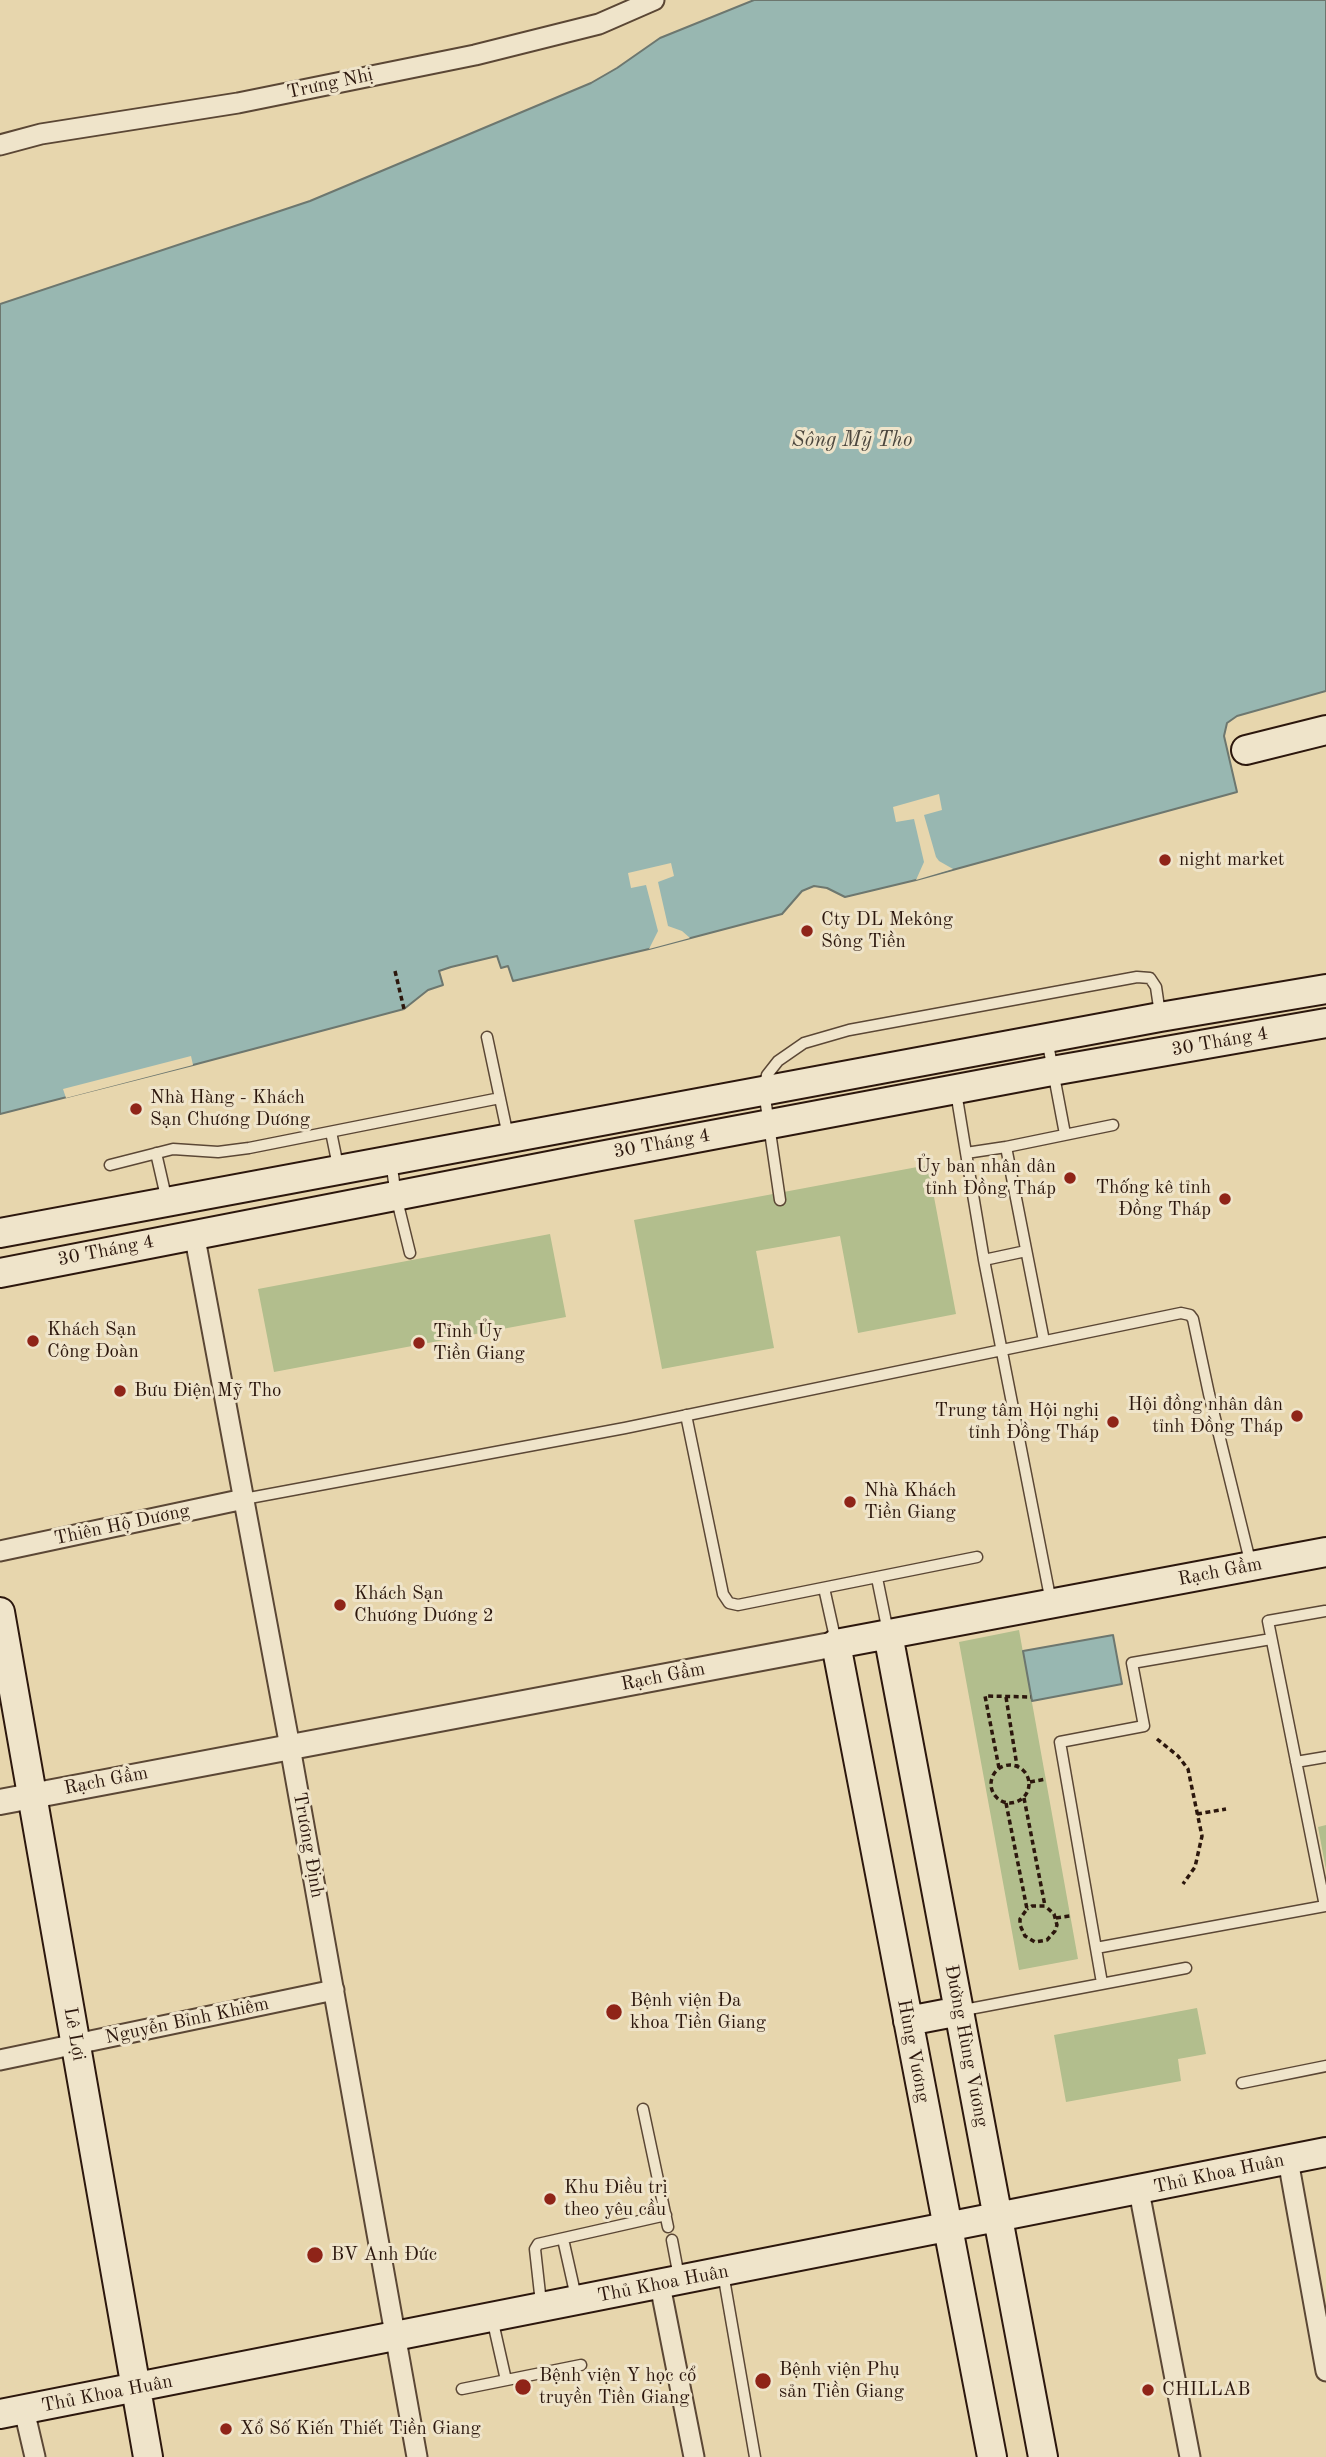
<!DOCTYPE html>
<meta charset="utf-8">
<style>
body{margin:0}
canvas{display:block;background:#e7d6ad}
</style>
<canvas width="1326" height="2457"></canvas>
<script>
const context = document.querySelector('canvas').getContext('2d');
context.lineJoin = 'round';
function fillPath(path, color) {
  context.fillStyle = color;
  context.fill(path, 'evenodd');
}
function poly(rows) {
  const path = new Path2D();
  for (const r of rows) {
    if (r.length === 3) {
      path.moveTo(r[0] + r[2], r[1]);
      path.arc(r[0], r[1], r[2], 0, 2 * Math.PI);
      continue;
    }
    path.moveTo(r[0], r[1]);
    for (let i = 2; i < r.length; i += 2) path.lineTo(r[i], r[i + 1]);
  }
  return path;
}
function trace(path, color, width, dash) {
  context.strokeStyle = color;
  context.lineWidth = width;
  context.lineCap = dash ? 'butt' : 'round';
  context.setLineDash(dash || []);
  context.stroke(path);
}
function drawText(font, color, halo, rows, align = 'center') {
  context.font = font + ' "Old Standard TT",serif';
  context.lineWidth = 6;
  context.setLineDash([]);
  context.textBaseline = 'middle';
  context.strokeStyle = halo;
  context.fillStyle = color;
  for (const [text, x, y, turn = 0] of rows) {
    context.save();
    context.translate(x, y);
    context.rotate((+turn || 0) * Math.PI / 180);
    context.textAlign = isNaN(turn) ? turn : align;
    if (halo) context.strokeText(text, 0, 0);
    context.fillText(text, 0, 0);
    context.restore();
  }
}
const green = poly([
 [928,1165,956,1314,858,1333,840,1236,756,1251,774,1348,662,1369,634,1220],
 [550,1234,566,1317,274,1372,258,1289],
 [1019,1630,1078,1959,1019,1970,959,1642],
 [1326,1825,1326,1870,1318,1827],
 [1197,2008,1206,2054,1178,2059,1181,2081,1066,2102,1054,2035]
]);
const water = poly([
 [754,0,1326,0,1326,691,1237,716,1227,723,1224,736,1237,792,916,880,845,897,827,888,814,886,802,891,782,914,649,949,513,981,508,966,501,968,497,956,451,967,439,971,443,985,428,990,404,1009,193,1065,0,1114,0,304,310,201,591,83,617,68,660,38,754,0],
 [1113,1635,1122,1684,1032,1701,1023,1651,1113,1635]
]);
const pier = poly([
 [939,794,942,810,924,815,936,857,939,861,953,869,916,880,924,862,914,819,896,822,893,807],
 [671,863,674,876,658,882,668,926,682,931,690,938,649,949,658,931,646,885,631,888,628,873],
 [191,1056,193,1065,66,1098,63,1089]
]);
const path = poly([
 [395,971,404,1009],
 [1006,1697,1017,1766],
 [1157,1739,1178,1756,1188,1769,1202,1836,1195,1867,1183,1884],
 [1010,1784,19],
 [999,1768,985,1696,1031,1697],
 [1030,1782,1046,1779],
 [1024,1798,1045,1906,1032,1906,1027,1909],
 [1006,1803,1027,1909,1020,1919,1020,1925,1025,1936,1035,1942,1047,1940,1055,1931,1057,1925,1054,1914,1045,1906],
 [1197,1814,1226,1809],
 [1056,1918,1070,1916]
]);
const service = poly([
 [487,1037,508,1136],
 [1047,1039,1065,1134],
 [956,1092,966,1153],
 [331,1132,338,1166],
 [1006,1147,966,1153,984,1260,1051,1602],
 [156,1153,167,1201],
 [391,1161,396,1196,410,1253],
 [110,1165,173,1149,218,1152,249,1148,500,1098],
 [780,1200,764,1091,767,1075,778,1061,804,1043,849,1030,1137,977,1150,978,1156,987,1160,1014],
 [984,1260,1026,1251],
 [1044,1341,1006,1147,1113,1125],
 [686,1415,723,1594,729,1603,738,1605,977,1557],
 [244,1499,625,1428,1181,1313,1190,1315,1193,1319,1209,1394,1251,1565],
 [877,1578,888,1632],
 [824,1588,836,1642],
 [1296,1762,1326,1757],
 [1096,1948,1325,1906,1268,1621,1325,1611],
 [1102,1983,1060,1742,1144,1726,1132,1663,1271,1639],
 [964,2010,1186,1968],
 [1242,2083,1326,2066],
 [643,2109,668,2227],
 [563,2239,576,2297],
 [672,2240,679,2277],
 [723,2273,755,2457],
 [541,2303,535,2249,538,2244,666,2215],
 [492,2318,506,2380],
 [462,2389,581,2365]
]);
const minor = poly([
 [0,145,41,134,238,103,475,55,599,24,654,0],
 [194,1233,290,1747,417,2457],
 [0,1551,244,1499],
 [0,2060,334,1990],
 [1288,2160,1326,2371],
 [1139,2191,1190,2457],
 [660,2285,694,2457],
 [24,2410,35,2457]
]);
const tertiary = poly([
 [0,1802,836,1644]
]);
const secondary = poly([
 [1246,750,1326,730],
 [0,1233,1160,1017,1326,989],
 [0,1273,595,1157,1052,1071,1326,1023],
 [0,1612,148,2457],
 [888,1634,1043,2457],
 [908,2021,960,2011],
 [0,2414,1326,2152],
 [992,2457,836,1644,1326,1552]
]);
const markers = [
 [1165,860,7,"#8f2418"],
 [807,931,7,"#8f2418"],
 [136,1109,7,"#8f2418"],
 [1070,1178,7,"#8f2418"],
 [1225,1199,7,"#8f2418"],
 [33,1341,7,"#8f2418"],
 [419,1343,7,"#8f2418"],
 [120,1391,7,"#8f2418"],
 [1297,1416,7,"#8f2418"],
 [1113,1422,7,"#8f2418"],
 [850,1502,7,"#8f2418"],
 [340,1605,7,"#8f2418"],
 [614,2012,9,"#8f2418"],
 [550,2199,7,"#8f2418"],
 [315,2255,9,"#8f2418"],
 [763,2381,9,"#8f2418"],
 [523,2387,9,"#8f2418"],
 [1148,2390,7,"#8f2418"],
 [226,2429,7,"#8f2418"]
];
const streetNames = [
 ["Trưng Nhị",330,84,-12],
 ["30 Tháng 4",1220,1042,-10],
 ["30 Tháng 4",662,1144,-10],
 ["30 Tháng 4",106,1251,-11],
 ["Thiên Hộ Dương",122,1525,-12],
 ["Rạch Gầm",1220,1572,-11],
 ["Rạch Gầm",663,1677,-11],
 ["Rạch Gầm",106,1781,-11],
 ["Trương Định",308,1845,80],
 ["Nguyễn Bỉnh Khiêm",187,2021,-12],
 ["Lê Lợi",74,2034,80],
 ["Đường Hùng Vương",966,2046,79],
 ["Hùng Vương",913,2051,79],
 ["Thủ Khoa Huân",1219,2174,-12],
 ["Thủ Khoa Huân",663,2284,-11],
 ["Thủ Khoa Huân",107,2394,-11]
];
const poiNames = [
 ["night market",1179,860],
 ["Cty DL Mekông",821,920],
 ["Sông Tiền",821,942],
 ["Nhà Hàng - Khách",150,1098],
 ["Sạn Chương Dương",150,1120],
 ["Ủy ban nhân dân",1056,1167,"right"],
 ["tỉnh Đồng Tháp",1056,1189,"right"],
 ["Thống kê tỉnh",1211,1188,"right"],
 ["Đồng Tháp",1211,1210,"right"],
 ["Khách Sạn",47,1330],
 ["Công Đoàn",47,1352],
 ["Tỉnh Ủy",433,1332],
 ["Tiền Giang",433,1354],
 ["Bưu Điện Mỹ Tho",134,1391],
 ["Hội đồng nhân dân",1283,1405,"right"],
 ["tỉnh Đồng Tháp",1283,1427,"right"],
 ["Trung tâm Hội nghị",1099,1411,"right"],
 ["tỉnh Đồng Tháp",1099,1433,"right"],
 ["Nhà Khách",864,1491],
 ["Tiền Giang",864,1513],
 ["Khách Sạn",354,1594],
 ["Chương Dương 2",354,1616],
 ["Bệnh viện Đa",630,2001],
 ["khoa Tiền Giang",630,2023],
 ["Khu Điều trị",564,2188],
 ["theo yêu cầu",564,2210],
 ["BV Anh Đức",331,2255],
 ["Bệnh viện Phụ",779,2370],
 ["sản Tiền Giang",779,2392],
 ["Bệnh viện Y học cổ",539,2376],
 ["truyền Tiền Giang",539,2398],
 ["CHILLAB",1162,2390],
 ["Xổ Số Kiến Thiết Tiền Giang",240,2429]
];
const waterNames = [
 ["Sông Mỹ Tho",852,440]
];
fillPath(green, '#b2be8d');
fillPath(water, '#98b7b1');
trace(water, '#6d776f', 2);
fillPath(pier, '#e7d6ad');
trace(service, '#5b4735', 13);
trace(minor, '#5b4735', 23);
trace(tertiary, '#5b4735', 28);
trace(secondary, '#2c170d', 32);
trace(path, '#2c170d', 3.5, [5, 3.5]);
trace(service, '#efe4ca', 10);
trace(minor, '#efe4ca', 19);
trace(tertiary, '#efe4ca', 24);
trace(secondary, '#efe4ca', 28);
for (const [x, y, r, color] of markers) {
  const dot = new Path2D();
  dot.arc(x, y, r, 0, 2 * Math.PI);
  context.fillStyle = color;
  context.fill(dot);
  trace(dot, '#efe4ca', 2.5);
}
drawText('19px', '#2c170d', '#efe4ca', streetNames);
drawText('19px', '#2c170d', '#efe4ca', poiNames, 'left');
drawText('italic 21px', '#4c473e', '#efe4ca', waterNames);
</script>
